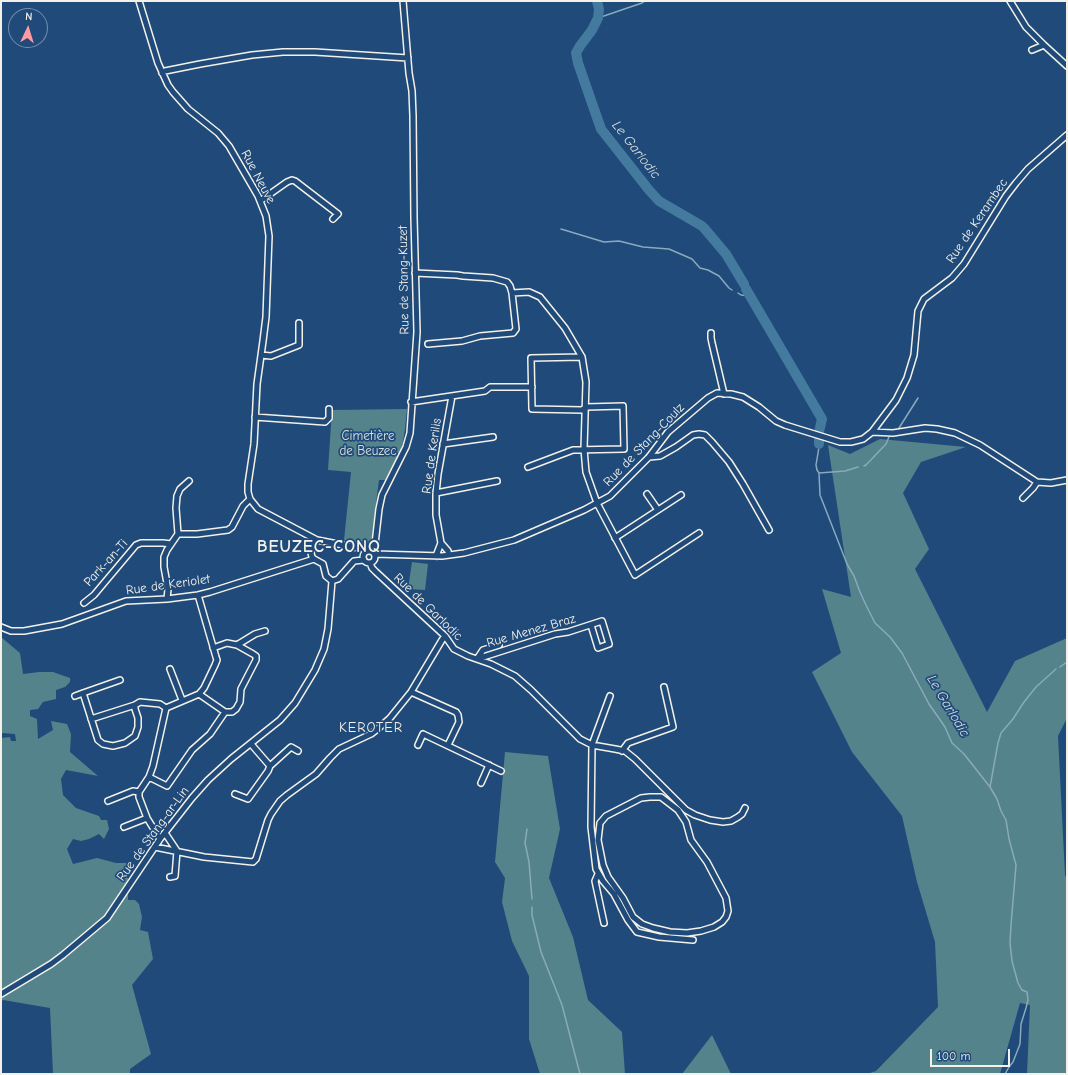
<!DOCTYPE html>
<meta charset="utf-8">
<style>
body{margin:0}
#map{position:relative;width:1068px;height:1075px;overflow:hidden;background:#1f4a7a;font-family:"Comic Neue",sans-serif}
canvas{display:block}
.frame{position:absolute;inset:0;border:2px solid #f4f1e8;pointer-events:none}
.north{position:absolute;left:8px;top:8px;width:40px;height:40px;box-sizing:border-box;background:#1f4a7a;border:1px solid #748da6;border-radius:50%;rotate:4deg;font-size:11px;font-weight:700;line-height:16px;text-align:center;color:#f4f1e8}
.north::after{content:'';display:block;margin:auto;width:14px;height:18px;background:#ff9aa2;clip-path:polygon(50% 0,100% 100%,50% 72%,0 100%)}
.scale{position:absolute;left:930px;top:1049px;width:80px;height:18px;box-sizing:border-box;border:2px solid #f4f1e8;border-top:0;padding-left:5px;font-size:12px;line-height:14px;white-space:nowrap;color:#f4f1e8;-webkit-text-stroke:3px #1f4a7a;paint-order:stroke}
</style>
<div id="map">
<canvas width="1068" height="1075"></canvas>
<div class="frame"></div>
<div class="north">N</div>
<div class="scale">100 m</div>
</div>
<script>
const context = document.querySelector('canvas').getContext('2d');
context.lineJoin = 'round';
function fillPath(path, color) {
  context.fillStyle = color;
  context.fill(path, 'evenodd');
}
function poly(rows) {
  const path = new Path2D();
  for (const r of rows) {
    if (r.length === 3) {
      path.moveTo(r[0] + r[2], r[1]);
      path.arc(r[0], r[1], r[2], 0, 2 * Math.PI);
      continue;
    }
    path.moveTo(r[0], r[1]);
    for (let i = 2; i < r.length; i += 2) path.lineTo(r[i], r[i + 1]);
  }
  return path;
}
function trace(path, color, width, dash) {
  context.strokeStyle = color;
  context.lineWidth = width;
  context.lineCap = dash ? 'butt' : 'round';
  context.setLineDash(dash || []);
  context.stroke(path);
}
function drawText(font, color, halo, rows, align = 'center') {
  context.font = font + ' "Comic Neue",sans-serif';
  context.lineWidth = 3.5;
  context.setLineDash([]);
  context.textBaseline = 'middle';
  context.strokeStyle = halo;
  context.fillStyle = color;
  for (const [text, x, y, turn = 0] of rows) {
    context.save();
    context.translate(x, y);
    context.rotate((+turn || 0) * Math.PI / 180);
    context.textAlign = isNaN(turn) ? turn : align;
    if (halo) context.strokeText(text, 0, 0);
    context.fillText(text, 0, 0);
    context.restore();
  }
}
const green = poly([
 [407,409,405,429,403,442,400,453,385,480,379,480,371,543,359,543,344,540,351,472,328,470,332,410],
 [880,439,966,447,921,462,903,493,929,549,915,569,987,712,1015,661,1067,638,1067,718,1058,736,1065,875,1067,880,1067,1074,1027,1074,1030,1005,1020,1003,1000,1074,867,1074,876,1071,938,1007,935,942,917,882,902,816,852,752,812,672,841,653,822,589,851,597,828,445,850,454],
 [412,562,428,564,425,590,408,589],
 [1,637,20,653,23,674,39,672,53,672,70,678,70,682,65,687,56,690,56,699,43,702,38,709,30,710,30,716,37,719,38,739,53,730,51,721,67,724,71,734,70,752,98,776,66,770,61,779,63,795,76,808,99,816,101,820,107,820,109,829,104,839,99,834,89,839,81,841,73,839,67,849,73,864,97,858,116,863,128,863,128,900,135,900,139,904,142,917,140,930,148,932,153,959,132,985,151,1054,130,1069,130,1074,53,1074,50,1008,3,1000,1,1002,1,738,10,737,11,741,16,741,15,734,1,733],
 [505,752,548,756,560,829,549,878,573,937,588,1000,622,1032,625,1074,540,1074,529,1039,529,976,512,941,502,902,505,878,495,862],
 [712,1035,731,1074,682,1074]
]);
const stream = poly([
 [598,18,642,3,645,1],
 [561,229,604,242,619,241,643,247,669,249,692,259,700,268,708,270,719,276,729,288,732,290],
 [738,293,741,295,751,296],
 [899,428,918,398],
 [819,447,816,465,817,470,819,473,820,495,847,564,854,576,860,592,865,603,875,623,890,637,902,653,929,704,945,727,952,743,964,754,990,787,997,799,1001,811,1006,820,1009,839,1016,865,1011,925,1010,943,1012,961,1018,983,1022,990,1027,992,1028,1000,1026,1008,1021,1024,1020,1044,1013,1062,1009,1067,1005,1074],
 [864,466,866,465,886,444,889,437],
 [819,473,845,471,858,467],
 [1060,667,1067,662],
 [990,787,998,743,1001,733,1013,719,1024,702,1036,687,1056,669],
 [527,829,525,843,529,862,532,899],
 [532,907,532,915,541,952,562,1005,580,1074]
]);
const river = poly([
 [597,1,599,9,598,18,592,30,580,46,576,53,578,63,601,129,649,190,659,201,702,226],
 [704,228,726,254,744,284],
 [746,289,822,419,819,432],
 [819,444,819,439]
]);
const street = poly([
 [139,1,158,63,168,85,173,92,188,109,218,133,229,146,258,196,266,216,269,236,266,317,263,341,257,384,254,444,248,484,248,492,250,499,258,509,317,540,369,550],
 [1010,1,1026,27,1044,45,1067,66],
 [1032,50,1044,45],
 [162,73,165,71,200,64,252,55,283,52,315,52,408,58],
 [260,201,287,182,292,180,295,181,338,214,333,219],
 [415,273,457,275,463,276,493,278,507,282,510,286,512,293,516,329,513,333,480,336,462,341,428,344],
 [512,293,529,292,540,297,565,328,582,357,586,382,584,449,586,472,597,503,635,575,699,533],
 [711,333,711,338,712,343,724,394],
 [261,355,271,356,299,345,299,323],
 [411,402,485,391,490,387,532,387],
 [255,417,325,422,329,418,329,409],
 [872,432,893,433,925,428,937,429,955,433,980,445,1037,482,1051,483,1067,480],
 [443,444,493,437],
 [649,457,660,456,676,447,693,435,699,434,705,435,712,442,729,462,743,484,769,530],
 [528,467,573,450,624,449,623,406,586,407,582,410,532,409,531,358,582,357],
 [436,493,497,481],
 [647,494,658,510],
 [1023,498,1033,488,1037,482],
 [178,534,197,534,228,530,232,527,243,506,250,499],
 [615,538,681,495],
 [317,540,315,541,313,544,311,553,312,557,314,559,323,564,326,576,332,581],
 [369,557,6],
 [371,551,375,544,379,509,382,495,406,447,410,433,417,332,414,218,413,116,412,91,409,73,403,1],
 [375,554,442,556,464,553,514,540,584,510,610,496,649,457,668,432,708,398,717,393,731,394,743,397,759,407,776,421,785,425,840,442,851,442,863,439,872,432,896,400,907,378,914,355,918,311,924,299,952,278,964,264,1006,196,1016,183,1028,169,1067,135],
 [449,555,448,551,441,543,436,515,436,493,438,474,452,396],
 [436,556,441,543],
 [370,563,372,568,376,572,445,636,454,649,468,656,491,664,515,676,531,690,580,739,592,745,615,749,625,751,635,759,686,810,695,815,710,820,723,822,731,821,738,817,742,814,745,808],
 [332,581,338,579,354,561,364,560],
 [167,599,168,589,164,567,164,557,167,550,178,534,176,508,177,496,180,489,189,481],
 [84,603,94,595,136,545,141,543,163,543,171,544],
 [1,627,11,631,24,631,62,624,126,601,167,599,198,595,210,592,314,559],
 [237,645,255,634,265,631],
 [477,659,555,634,568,632,602,621,609,644,598,648,591,625],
 [477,659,483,650,499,645],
 [170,669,182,700],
 [411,692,456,712,458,715,459,722,448,745],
 [83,693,120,680],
 [199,694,225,712,232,712,236,709,240,702,241,689,256,660,256,656,253,654,237,645,227,643,213,648],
 [75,696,83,693,98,740,103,744,113,746,125,743,135,736,138,727,138,718,135,709,135,705],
 [610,696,592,745,591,827,596,869,603,881,614,894,628,920,637,932,659,937,693,940],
 [166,708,199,694,204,688,215,665,217,660,216,657,198,595],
 [91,719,135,705,140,702,160,704,166,708],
 [251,744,270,766],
 [418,745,423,734,501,771],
 [622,751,628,743,673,727,664,687],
 [149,777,167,786,192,750,210,734,225,712],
 [481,783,489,765],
 [235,794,248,799,268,771,270,766,291,747,298,751],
 [650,797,661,797,678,810,686,822,691,840,707,862,726,898,728,911,726,917,722,922,714,927,701,931,687,933,670,932,653,928,642,924,633,917,623,898,608,877,603,865,598,840,600,823,606,816,641,798,650,797],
 [108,801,133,791,139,792],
 [124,827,147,818],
 [165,833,177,851],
 [160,839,147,818,139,797,139,792,149,777,153,766,166,708],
 [155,847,204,857,253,862,256,859,268,820,271,814,280,801,287,795,316,774,330,758,339,749,371,734,380,727,390,718,411,692,442,640,445,636],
 [598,874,595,881,604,923],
 [170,877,175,876,177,851],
 [1,994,51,964,63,955,107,918,160,839,192,798,208,780,231,759,280,720,295,703,315,670,324,649,328,629,332,581]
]);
const streetNames = [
 ["Rue Neuve",258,177,62],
 ["Rue de Kerambec",977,221,-56],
 ["Rue de Stang-Kuzet",404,280,-91],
 ["Rue de Stang-Coulz",644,445,-46],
 ["Rue de Kerilis",432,456,-82],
 ["Park-an-Ti",106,563,-48],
 ["Rue de Keriolet",168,585,-8],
 ["Rue de Garlodic",428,607,44],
 ["Rue Menez Braz",531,631,-16],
 ["Rue de Stang-ar-Lin",153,834,-54]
];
const parkNames = [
 ["Cimetière",368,436],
 ["de Beuzec",368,451]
];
const waterNames = [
 ["Le Garlodic",636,150,52],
 ["Le Garlodic",948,706,59]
];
const neighbourhoodNames = [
 ["KEROTER",371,728]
];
const districtNames = [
 ["BEUZEC-CONQ",319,547]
];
fillPath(green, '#54838c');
trace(stream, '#8aaabc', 1.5);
trace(river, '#437a9e', 10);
trace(street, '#f4f1e8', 8);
trace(street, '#1f4a7a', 5);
drawText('13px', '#f4f1e8', '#1f4a7a', streetNames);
drawText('13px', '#dce0da', '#1f4a7a', parkNames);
drawText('italic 14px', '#d9dfdd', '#1f4a7a', waterNames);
context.letterSpacing = '1px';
drawText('14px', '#f4f1e8', '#1f4a7a', neighbourhoodNames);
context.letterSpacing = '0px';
context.letterSpacing = '1px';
drawText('bold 17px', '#f4f1e8', '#1f4a7a', districtNames);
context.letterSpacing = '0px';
</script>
